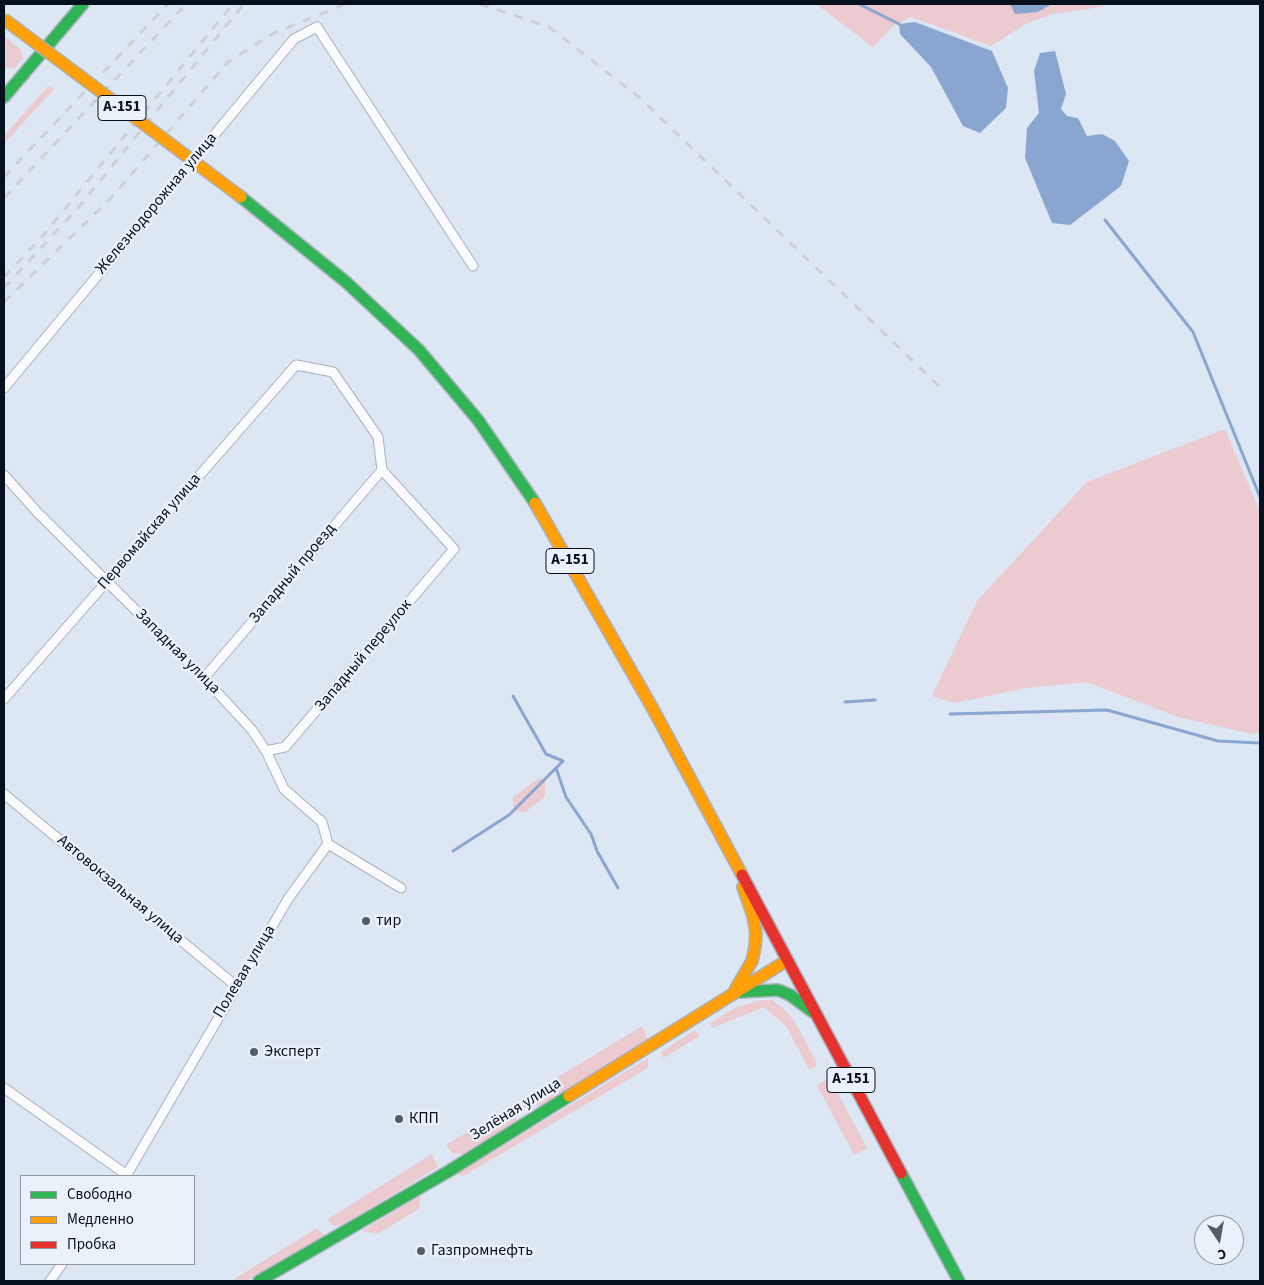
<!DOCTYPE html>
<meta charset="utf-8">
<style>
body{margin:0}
#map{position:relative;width:1264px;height:1285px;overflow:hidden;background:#dde6f3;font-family:"Source Sans 3",sans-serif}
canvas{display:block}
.frame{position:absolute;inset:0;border:5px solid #07101d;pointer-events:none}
.legend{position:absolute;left:20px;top:1175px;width:175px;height:90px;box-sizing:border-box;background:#ebf1f9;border:1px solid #9097a1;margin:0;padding:6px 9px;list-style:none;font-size:15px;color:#07101d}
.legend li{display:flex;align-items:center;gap:10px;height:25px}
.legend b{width:25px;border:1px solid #9097a1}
.north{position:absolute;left:1194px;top:1215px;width:50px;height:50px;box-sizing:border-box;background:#ebf1f9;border:1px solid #9097a1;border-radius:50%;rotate:168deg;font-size:14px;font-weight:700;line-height:20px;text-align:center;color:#07101d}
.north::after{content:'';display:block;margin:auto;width:18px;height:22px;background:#525b68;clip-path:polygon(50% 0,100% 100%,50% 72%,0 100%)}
</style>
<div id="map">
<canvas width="1264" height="1285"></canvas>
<div class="frame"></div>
<ul class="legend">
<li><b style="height:6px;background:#30b455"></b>Свободно</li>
<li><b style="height:6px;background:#ff9f0a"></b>Медленно</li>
<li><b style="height:6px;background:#e5322d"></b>Пробка</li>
</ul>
<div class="north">С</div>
</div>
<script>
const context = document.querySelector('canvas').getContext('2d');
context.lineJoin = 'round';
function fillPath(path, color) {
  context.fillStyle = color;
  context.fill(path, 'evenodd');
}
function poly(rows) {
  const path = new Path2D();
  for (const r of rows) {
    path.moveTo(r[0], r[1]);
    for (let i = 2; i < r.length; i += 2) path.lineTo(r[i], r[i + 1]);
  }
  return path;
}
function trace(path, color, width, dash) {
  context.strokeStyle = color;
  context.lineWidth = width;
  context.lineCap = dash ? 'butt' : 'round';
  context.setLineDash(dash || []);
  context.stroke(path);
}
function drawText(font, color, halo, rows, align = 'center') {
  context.font = font + ' "Source Sans 3",sans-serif';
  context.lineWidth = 5;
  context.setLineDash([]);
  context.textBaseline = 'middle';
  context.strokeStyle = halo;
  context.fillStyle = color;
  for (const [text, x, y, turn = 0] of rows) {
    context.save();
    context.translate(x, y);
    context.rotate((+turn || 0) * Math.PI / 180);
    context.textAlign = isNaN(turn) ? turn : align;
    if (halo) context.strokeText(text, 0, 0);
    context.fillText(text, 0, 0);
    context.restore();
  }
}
const green = poly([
 [816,4,1102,4,1101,7,1053,14,1027,23,991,46,911,17,894,25,873,47],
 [4,36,21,50,23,58,15,68,4,67],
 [48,86,54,89,4,144,4,136],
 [1225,429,1260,512,1260,733,1252,734,1178,717,1087,682,1026,688,954,703,932,696,977,601,1087,482],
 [539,778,545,780,545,797,525,812,513,811,513,797],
 [761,1000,772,1000,783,1008,795,1022,817,1063,814,1068,809,1069,786,1026,764,1007,712,1028,710,1023,737,1007],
 [642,1026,648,1039,540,1108,535,1102,514,1115,518,1121,464,1154,452,1153,446,1145],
 [695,1030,700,1036,663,1058,661,1052],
 [648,1058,648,1068,463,1176,457,1174],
 [827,1080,833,1084,867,1148,854,1155,817,1085],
 [432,1154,438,1167,341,1226,332,1225,328,1219],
 [421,1195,419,1209,377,1234,362,1231],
 [317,1228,325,1236,247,1281,231,1281]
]);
const water = poly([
 [1010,4,1052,4,1038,12,1015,14],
 [915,22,992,51,1008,88,1006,108,980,133,963,126,931,67,900,34,899,24],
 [1055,51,1066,94,1061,109,1067,116,1078,118,1087,136,1102,134,1115,141,1129,161,1121,186,1070,225,1052,223,1025,158,1027,128,1039,113,1034,71,1040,53]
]);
const stream = poly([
 [859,4,899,24],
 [1105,220,1193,332,1260,497],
 [845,702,875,700],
 [950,714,1107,710,1218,741,1260,743],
 [556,768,566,797,591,834,597,851,618,888],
 [453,851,509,815,563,761,546,754,513,696]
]);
const street = poly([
 [4,388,294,39,317,27,473,266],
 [4,475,38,513,204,678,252,730,266,751,284,789,322,822,328,844],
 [204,678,382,470],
 [4,699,296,365,333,372,378,437,382,470,454,549,285,747,266,751],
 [4,794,236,986],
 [4,1088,127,1175],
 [126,1176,288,899,328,844,401,888],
 [50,1281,62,1264]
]);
const fast = poly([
 [4,97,83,4],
 [241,197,346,282,419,350,478,420,535,503],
 [740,992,778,990,790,995,813,1012],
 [901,1173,959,1281],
 [259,1281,449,1171,569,1096]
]);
const slow = poly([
 [535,503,653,709,742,875],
 [735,990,752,961,755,947,756,933,753,916,743,887],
 [569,1096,786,961]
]);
const jam = poly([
 [742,875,901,1173]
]);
const rail = poly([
 [480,4,549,27,640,98,945,392],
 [4,177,168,4],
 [4,198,186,4],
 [4,277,41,238,233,4],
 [4,288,77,209,244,4],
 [4,302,111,198,228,62,274,33,345,4]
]);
const slowBridge = poly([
 [4,19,241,197]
]);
const markers = [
 [366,921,5,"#525b68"],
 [254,1052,5,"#525b68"],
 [399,1119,5,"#525b68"],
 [421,1251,5,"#525b68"]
];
const shields = [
 [122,108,48],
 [570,561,48],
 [851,1080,48]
];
const shieldNames = [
 ["А-151",122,108],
 ["А-151",570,561],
 ["А-151",851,1080]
];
const streetNames = [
 ["Железнодорожная улица",157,204,-50],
 ["Первомайская улица",150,532,-49],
 ["Западный проезд",293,574,-50],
 ["Западная улица",177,652,45],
 ["Западный переулок",364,656,-50],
 ["Автовокзальная улица",120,890,40],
 ["Полевая улица",245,972,-59],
 ["Зелёная улица",516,1110,-32]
];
const poiNames = [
 ["тир",376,921],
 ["Эксперт",264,1052],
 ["КПП",409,1119],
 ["Газпромнефть",431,1251]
];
fillPath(green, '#ebcad0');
fillPath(water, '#8aa6d0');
trace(stream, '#8aa6d0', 3);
trace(street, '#a8b1be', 11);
trace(fast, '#a8b1be', 14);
trace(slow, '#a8b1be', 14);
trace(jam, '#a8b1be', 14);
trace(street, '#fafbfd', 9);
trace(fast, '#30b455', 11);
trace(slow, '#ff9f0a', 11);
trace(jam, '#e5322d', 11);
trace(rail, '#ced1d4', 3, [9, 9]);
trace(slowBridge, '#a8b1be', 14, []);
trace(slowBridge, '#ff9f0a', 11);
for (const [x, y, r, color] of markers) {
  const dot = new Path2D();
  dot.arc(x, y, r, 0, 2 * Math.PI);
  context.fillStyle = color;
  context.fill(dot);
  trace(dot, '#ebf1f9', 2);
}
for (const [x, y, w] of shields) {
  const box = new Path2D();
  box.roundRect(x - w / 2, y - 12.5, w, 25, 4);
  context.fillStyle = '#ebf1f9';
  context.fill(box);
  trace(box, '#07101d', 1);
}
drawText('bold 15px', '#07101d', null, shieldNames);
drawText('16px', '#07101d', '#ebf1f9', streetNames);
drawText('16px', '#07101d', '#ebf1f9', poiNames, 'left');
</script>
